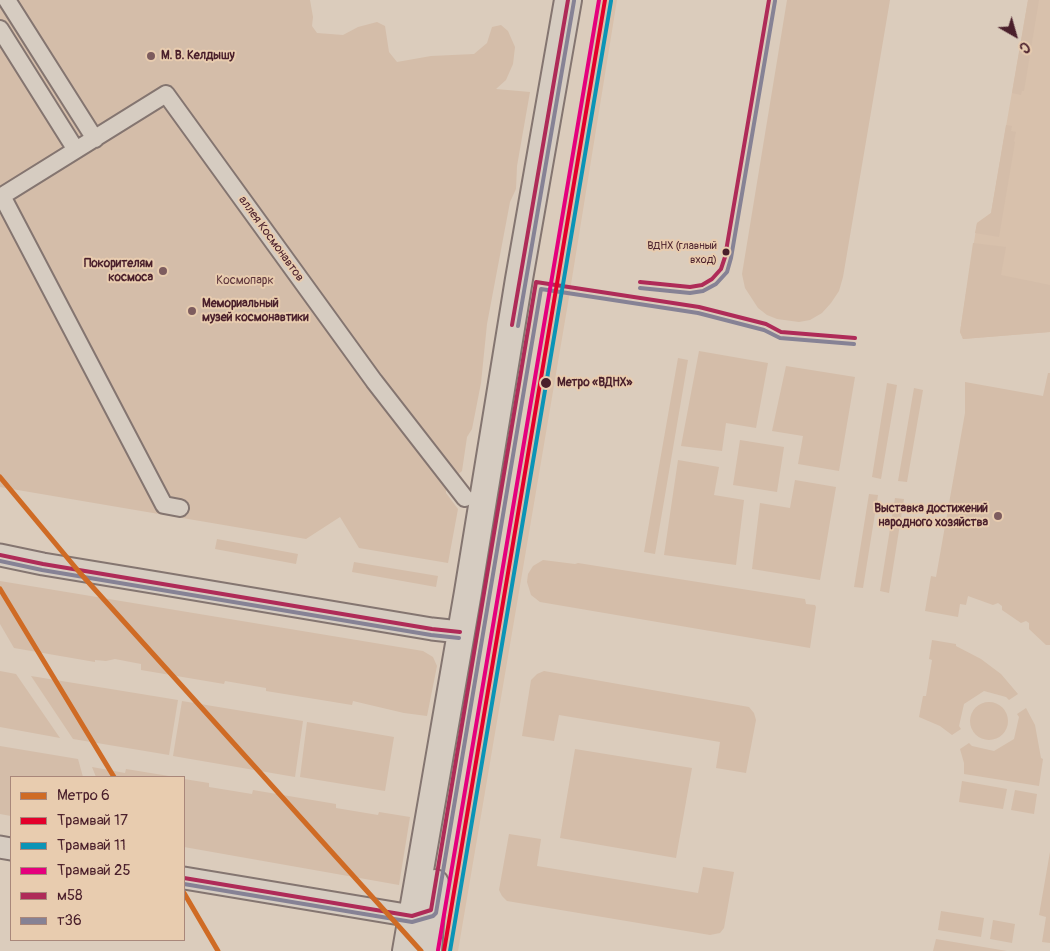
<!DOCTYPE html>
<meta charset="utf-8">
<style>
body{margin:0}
#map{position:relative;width:1050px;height:951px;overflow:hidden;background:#dbccbc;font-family:Pangolin,sans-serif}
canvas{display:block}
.legend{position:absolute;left:10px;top:776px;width:175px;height:165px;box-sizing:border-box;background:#e8ccaf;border:1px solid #a9877a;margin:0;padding:6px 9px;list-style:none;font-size:15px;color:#4a1f2b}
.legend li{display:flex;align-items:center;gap:10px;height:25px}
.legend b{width:25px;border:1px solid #a9877a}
.north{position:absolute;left:990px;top:10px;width:50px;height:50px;-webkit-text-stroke:4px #e8ccaf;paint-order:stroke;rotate:142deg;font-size:14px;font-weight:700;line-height:20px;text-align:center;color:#4a1f2b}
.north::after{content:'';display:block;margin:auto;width:18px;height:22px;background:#4a1f2b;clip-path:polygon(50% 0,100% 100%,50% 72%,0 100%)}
</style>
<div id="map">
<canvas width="1050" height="951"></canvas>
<ul class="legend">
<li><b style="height:6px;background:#cf6b25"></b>Метро 6</li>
<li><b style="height:6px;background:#e4002b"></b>Трамвай 17</li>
<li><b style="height:6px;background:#0b94b6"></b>Трамвай 11</li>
<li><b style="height:6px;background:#e5007d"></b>Трамвай 25</li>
<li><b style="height:6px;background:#af2b58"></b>м58</li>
<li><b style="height:6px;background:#868295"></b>т36</li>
</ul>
<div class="north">С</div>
</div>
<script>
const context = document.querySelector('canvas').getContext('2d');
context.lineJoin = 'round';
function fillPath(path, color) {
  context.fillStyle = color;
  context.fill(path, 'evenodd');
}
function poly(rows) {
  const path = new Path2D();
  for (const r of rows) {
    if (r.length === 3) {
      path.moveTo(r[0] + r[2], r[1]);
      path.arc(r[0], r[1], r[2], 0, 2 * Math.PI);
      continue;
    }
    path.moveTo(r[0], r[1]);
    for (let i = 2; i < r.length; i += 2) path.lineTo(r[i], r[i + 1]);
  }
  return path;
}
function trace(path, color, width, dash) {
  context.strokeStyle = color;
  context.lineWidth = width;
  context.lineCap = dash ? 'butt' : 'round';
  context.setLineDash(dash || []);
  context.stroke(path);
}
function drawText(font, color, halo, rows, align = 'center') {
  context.font = font + ' Pangolin,sans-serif';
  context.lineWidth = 4;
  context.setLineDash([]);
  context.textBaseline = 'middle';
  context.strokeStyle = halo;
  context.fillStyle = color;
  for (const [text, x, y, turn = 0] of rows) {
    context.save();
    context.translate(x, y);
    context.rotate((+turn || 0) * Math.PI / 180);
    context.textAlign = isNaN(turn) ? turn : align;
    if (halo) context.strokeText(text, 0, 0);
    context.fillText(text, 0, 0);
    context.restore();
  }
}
const built = poly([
 [600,0,617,0,568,303,458,951,439,951],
 [1028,0,1050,0,1050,332,963,339,960,332,977,223,991,213]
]);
const green = poly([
 [0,0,310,0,313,17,312,26,317,33,343,35,358,27,377,22,385,26,389,52,397,62,431,56,474,54,487,43,492,27,501,25,508,31,515,47,513,64,506,80,496,89,530,92,517,166,516,189,510,202,487,324,481,383,472,429,467,437,462,471,446,485,446,493,458,509,448,563,359,548,340,517,306,539,0,487],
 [787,0,890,0,843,277,839,291,831,303,822,313,810,320,799,322,777,319,767,315,758,308,745,288,742,274],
 [1028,0,1039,0,1024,91,1022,91,1021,95,1012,93],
 [1006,125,1012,126,1011,131,1016,132,1014,141,1015,142,999,237,975,233,977,223,991,213],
 [973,243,1006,247,1001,275,1050,285,1050,332,963,339,960,332],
 [699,351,768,363,756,428,726,423,722,451,681,446],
 [678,358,688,360,655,554,644,552],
 [786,366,855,377,839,471,798,464,803,436,772,431],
 [1048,373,1050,373,1050,645,1046,645,1029,629,1029,623,1026,621,1021,623,1002,610,1002,606,998,603,993,605,968,596,966,605,960,604,958,617,925,611,931,576,936,577,965,413,965,382,1043,396],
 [887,383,897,385,881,479,872,477],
 [914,388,923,390,907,482,898,481],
 [740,440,784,447,777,492,733,485],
 [678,460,719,467,714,495,744,500,736,565,664,555],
 [795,480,836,487,820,580,752,569,760,503,790,508],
 [869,494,878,495,863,588,854,587],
 [895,498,904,499,889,593,880,591],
 [217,539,298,554,296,564,215,549],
 [543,560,575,564,578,563,805,599,806,604,815,605,816,607,810,648,540,602,531,595,527,582,528,574,533,566],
 [354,562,438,576,436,587,352,572],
 [0,581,423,651,433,657,437,666,427,716,404,713,353,701,352,705,266,691,266,688,225,681,224,684,141,670,141,664,115,659,106,661,95,660,95,662,14,648,0,624],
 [932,640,956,644,956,646,981,659,1001,674,1018,694,1009,700,1006,697,984,691,964,704,959,726,961,729,952,735,940,726,919,717,923,696,926,696,932,660,929,659],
 [0,671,16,674,60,738,0,727],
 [544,671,749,707,754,713,756,720,746,773,716,768,720,742,559,715,554,741,522,736,531,680,537,674],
 [31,676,178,700,169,755,73,739],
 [182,701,303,721,295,777,173,756],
 [989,721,19],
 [1026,708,1035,725,1041,758,1043,759,1039,786,964,774,964,763,960,749,969,743,972,746,994,751,1014,739,1019,717,1017,714],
 [307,722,394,737,385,791,300,777],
 [0,746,78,759,83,777,11,777,11,816,0,814],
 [575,749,692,768,676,858,560,838],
 [92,767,125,773,126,769,175,777,96,777],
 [184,779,209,783,209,787,252,794,253,790,336,804,336,808,378,815,379,812,410,817,399,885,184,847],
 [962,781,1007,789,1003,809,959,802],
 [1015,790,1037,794,1034,814,1011,810],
 [509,834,541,839,537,866,698,893,703,867,734,872,724,928,720,933,710,935,507,901,502,896,499,890],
 [1050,852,1050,943,1042,942,1046,917,1039,915],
 [941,911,984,918,981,937,938,930],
 [993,920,1015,924,1012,943,990,939],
 [936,939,1007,951,933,951]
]);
const pedestrian = poly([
 [7,0,95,139],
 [0,29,76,150],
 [180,508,164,505,2,196,166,94,374,381,465,498]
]);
const minor = poly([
 [0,555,43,564,158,583,432,629,460,632],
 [0,847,11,849],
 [184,878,412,916]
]);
const tertiary = poly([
 [406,951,468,592,519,279,568,0],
 [428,951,431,910,435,883]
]);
const bus1 = poly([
 [640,282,690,287,702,285,712,279,721,269,725,257,769,0],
 [512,325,568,0],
 [0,555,43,564,432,629,460,632],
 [184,878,412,916,431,910,536,282,699,307,766,324,781,332,855,338]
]);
const bus2 = poly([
 [640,288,690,293,703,291,716,284,727,272,731,258,775,1],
 [518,326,574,1],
 [0,561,42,570,431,635,459,638],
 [184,884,412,922,433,916,436,913,541,289,698,313,764,330,780,338,854,344]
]);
const tram1 = poly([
 [444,951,605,0]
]);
const tram2 = poly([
 [450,951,611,1]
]);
const tram3 = poly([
 [438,950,599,0]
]);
const metro1 = poly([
 [0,477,80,573,421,951],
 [0,589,114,777],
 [184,893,218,951]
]);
const markers = [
 [151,56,5,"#7d5c5e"],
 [726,252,4.5,"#4a1f2b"],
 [163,271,5,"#7d5c5e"],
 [192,311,5,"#7d5c5e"],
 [546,383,6,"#4a1f2b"],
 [998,516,5,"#7d5c5e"]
];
const busNames = [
 ["ВДНХ (главный",717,246],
 ["вход)",717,260]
];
const poiNames = [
 ["М. В. Келдышу",161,56],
 ["Покорителям",153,264,"right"],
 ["космоса",153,278,"right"],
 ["Мемориальный",202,304],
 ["музей космонавтики",202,318],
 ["Выставка достижений",988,509,"right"],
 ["народного хозяйства",988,523,"right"]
];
const streetNames = [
 ["аллея Космонавтов",271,239,54]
];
const parkNames = [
 ["Космопарк",245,281]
];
const stopNames = [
 ["Метро «ВДНХ»",557,383]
];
fillPath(built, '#d8c1ac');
fillPath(green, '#d4bda9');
trace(pedestrian, '#847570', 20);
trace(minor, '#847570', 25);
trace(tertiary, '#847570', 30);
trace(pedestrian, '#d6ccc1', 16);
trace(minor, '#d6ccc1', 21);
trace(tertiary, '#d6ccc1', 26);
trace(bus1, '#af2b58', 4);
trace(bus2, '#868295', 4);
trace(tram1, '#e4002b', 4);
trace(tram2, '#0b94b6', 4);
trace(tram3, '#e5007d', 4);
trace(metro1, '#cf6b25', 5);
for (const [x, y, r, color] of markers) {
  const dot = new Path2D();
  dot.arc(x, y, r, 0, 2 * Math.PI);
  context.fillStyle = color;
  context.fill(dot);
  trace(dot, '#e8ccaf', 2);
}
drawText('11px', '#4a1f2b', '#e8ccaf', busNames, 'right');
drawText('bold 12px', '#4a1f2b', '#e8ccaf', poiNames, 'left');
drawText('12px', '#4a1f2b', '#e8ccaf', streetNames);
drawText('12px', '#5e353c', '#e8ccaf', parkNames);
drawText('bold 12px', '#4a1f2b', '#e8ccaf', stopNames, 'left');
</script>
